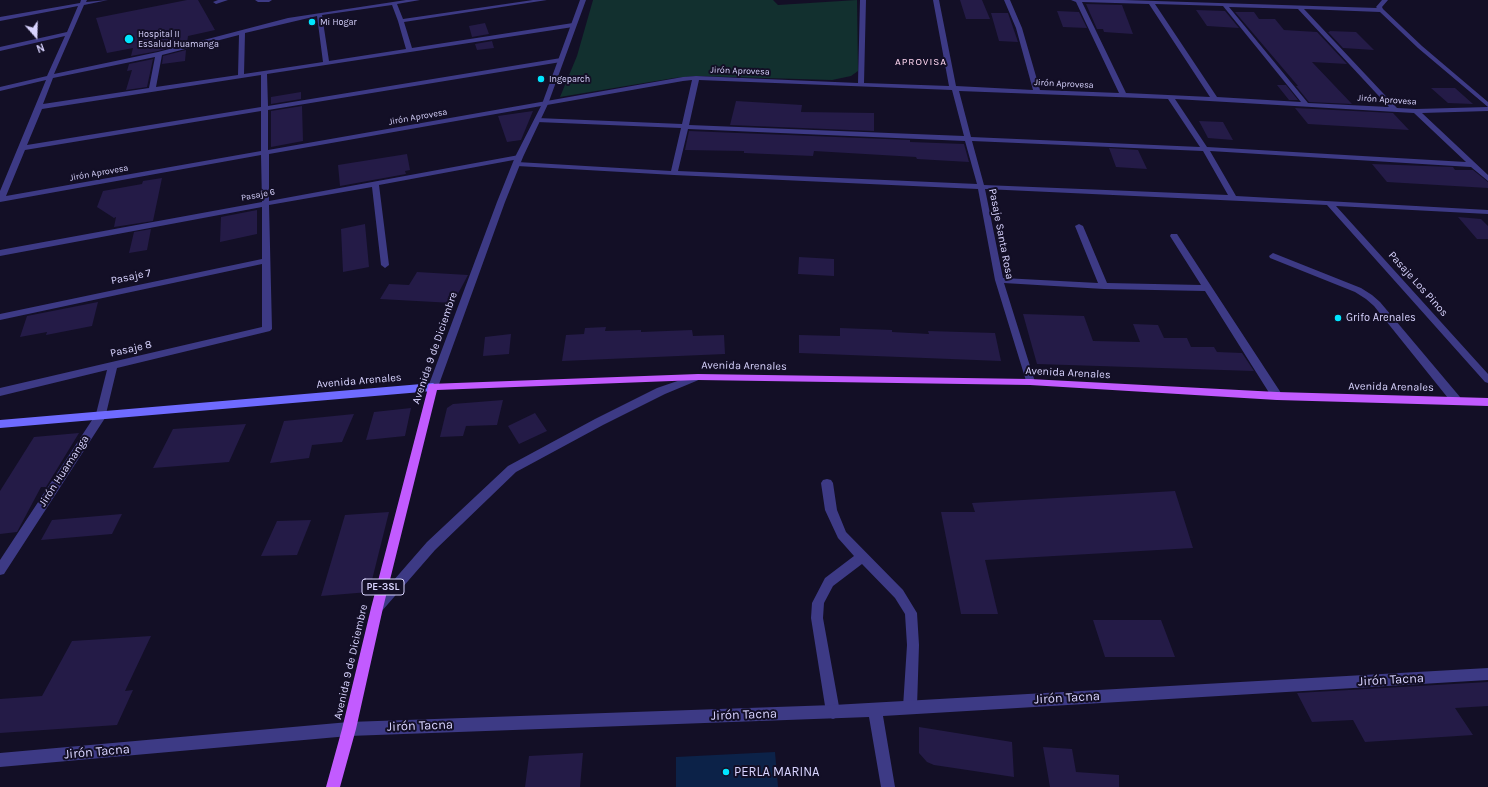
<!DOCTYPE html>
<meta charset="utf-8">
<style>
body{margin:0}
#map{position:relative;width:1488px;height:787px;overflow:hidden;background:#130f26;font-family:Karla,sans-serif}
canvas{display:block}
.north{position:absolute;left:16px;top:16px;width:40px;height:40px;-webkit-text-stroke:3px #130f26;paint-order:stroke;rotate:160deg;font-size:11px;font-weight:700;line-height:16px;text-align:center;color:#d9d4ff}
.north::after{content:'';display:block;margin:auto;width:14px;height:18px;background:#d9d4ff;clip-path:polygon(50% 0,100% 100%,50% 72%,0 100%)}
</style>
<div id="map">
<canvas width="1488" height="787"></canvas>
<div class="north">N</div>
</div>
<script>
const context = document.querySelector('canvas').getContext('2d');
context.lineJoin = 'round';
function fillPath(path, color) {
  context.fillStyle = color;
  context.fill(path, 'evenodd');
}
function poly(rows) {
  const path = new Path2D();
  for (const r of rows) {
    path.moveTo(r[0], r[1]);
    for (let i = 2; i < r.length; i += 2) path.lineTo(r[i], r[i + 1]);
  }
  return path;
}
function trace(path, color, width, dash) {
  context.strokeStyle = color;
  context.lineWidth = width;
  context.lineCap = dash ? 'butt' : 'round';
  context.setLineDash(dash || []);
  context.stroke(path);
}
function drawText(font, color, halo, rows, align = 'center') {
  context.font = font + ' Karla,sans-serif';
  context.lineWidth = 4;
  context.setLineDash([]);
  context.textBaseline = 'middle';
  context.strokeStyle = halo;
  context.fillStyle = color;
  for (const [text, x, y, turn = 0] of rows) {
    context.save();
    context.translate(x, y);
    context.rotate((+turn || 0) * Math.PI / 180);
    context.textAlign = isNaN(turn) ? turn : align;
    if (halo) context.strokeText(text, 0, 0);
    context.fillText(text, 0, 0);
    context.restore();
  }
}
const green = poly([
 [593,0,773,0,778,5,857,0,858,71,851,76,832,80,697,76,674,78,560,97,577,56]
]);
const water = poly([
 [775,752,778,787,676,787,676,757]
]);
const building = poly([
 [187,0,198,0,215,30,188,36,187,43,158,51,131,56,133,48,107,53,96,18],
 [960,0,982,0,990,19,966,19],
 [1086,4,1122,5,1133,34,1104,32,1103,29,1097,29],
 [1196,10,1225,11,1239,28,1207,26],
 [1057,11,1079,12,1087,28,1063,27],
 [1235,12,1254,12,1259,19,1275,19,1284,30,1317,32,1347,64,1312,62,1352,104,1309,102,1296,86,1298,86],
 [991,13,1008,13,1018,42,999,41],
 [485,23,489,34,472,37,469,26],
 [1329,31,1356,32,1374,50,1343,48,1328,32,1330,32],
 [492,41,494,48,477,50,475,44],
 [186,50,185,61,162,64,163,56],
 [153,59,147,87,126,90,132,70,127,71,129,64],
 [1277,85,1286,85,1298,100,1289,100],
 [1431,88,1455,88,1473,104,1448,103],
 [301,92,301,99,271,104,271,97],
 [736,101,802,105,801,112,874,113,874,131,730,125],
 [302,106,303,141,271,147,271,111],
 [1295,108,1393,113,1409,130,1308,124],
 [533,111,521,140,507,142,498,116],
 [1199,121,1223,122,1233,140,1208,138],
 [689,131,910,140,910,142,964,144,969,162,917,159,916,157,814,151,813,156,744,153,744,151,685,150],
 [1109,148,1138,150,1147,169,1116,167],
 [407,154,410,170,405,171,406,174,340,186,338,165],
 [1372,164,1453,167,1455,170,1473,170,1488,182,1488,188,1387,182],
 [162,178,153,221,114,227,116,217,114,218,97,207,103,191,142,184,143,181],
 [257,210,257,234,220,242,221,217],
 [1458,217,1481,219,1488,226,1488,239,1477,239],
 [365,224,369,267,343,272,341,229],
 [151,229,147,250,129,253,134,232],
 [799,257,834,259,834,276,798,274],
 [417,272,468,275,453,303,380,299,389,284,409,285],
 [98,302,92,326,46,335,47,332,20,337,27,316],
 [1023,314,1084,316,1093,341,1140,342,1133,324,1158,325,1164,338,1187,338,1191,347,1214,347,1217,352,1242,353,1254,371,1037,364],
 [606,327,605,331,641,330,641,332,692,330,693,336,724,335,725,354,562,361,566,335,584,334,585,328],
 [840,328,892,330,892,332,929,334,928,331,995,333,1001,361,799,353,799,335,840,336],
 [511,334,509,354,483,356,485,337],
 [503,400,497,425,466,426,463,436,440,437,447,408,453,404],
 [411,408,405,436,366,440,374,412],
 [535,413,547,431,519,444,508,426],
 [354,414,342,442,312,445,309,458,270,463,284,421],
 [246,424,229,462,153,468,173,429],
 [79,433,46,487,41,487,17,532,0,534,0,491,34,437],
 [1175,491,1193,548,985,560,998,614,961,614,941,512,975,512,972,503],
 [389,512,369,592,321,596,345,515],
 [122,514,112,534,41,540,52,520],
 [311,520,297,555,261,556,277,521],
 [1093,620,1161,620,1175,657,1105,657],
 [151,636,125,691,133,690,117,725,0,733,0,699,42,696,72,641],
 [1488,682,1488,706,1455,708,1473,735,1365,742,1353,720,1312,722,1297,693],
 [919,727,1012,742,1014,777,934,765,927,762,919,753],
 [1043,747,1072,749,1076,772,1119,775,1119,787,1050,787],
 [583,753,580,787,525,787,529,756]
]);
const service = poly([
 [218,0,228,0,216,4,213,2,218,0],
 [255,0,272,0,269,2,258,2,255,0],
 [1273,253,1361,288,1372,295,1380,302,1460,397,1461,400,1460,403,1452,403,1374,306,1366,299,1355,292,1270,258,1269,256,1273,253],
 [827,479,831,480,833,483,837,510,846,532,903,590,917,613,919,645,917,707,915,712,910,714,905,712,903,707,907,645,905,614,895,598,862,564,833,586,824,603,823,618,840,712,838,717,833,719,828,717,826,712,811,618,812,603,825,578,854,556,838,538,825,510,821,483,823,480,827,479]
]);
const minor = poly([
 [81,0,87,0,86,2,108,0,84,5,54,74,158,52,288,18,406,0,420,0,397,4,403,19,533,0,547,0,404,22,412,48,573,23,576,25,573,27,267,74,268,106,561,58,564,60,561,62,268,110,268,150,683,77,696,76,858,83,860,0,866,0,864,83,949,86,933,0,939,0,956,86,1033,90,1016,28,1004,0,1010,0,1022,28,1040,90,1119,93,1076,2,1071,0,1124,0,1377,8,1376,7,1382,0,1388,0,1382,7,1383,9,1422,46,1488,102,1488,107,1418,48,1380,12,1304,9,1397,108,1416,109,1488,107,1488,111,1422,113,1488,175,1488,181,1471,167,1210,151,1236,196,1488,210,1488,214,1336,206,1488,374,1488,383,1485,382,1327,205,985,189,1003,278,1098,283,1075,226,1079,224,1083,226,1107,283,1201,285,1170,236,1171,234,1177,234,1281,393,1282,396,1281,399,1277,400,1273,399,1205,291,1104,289,1004,283,1035,382,1033,384,1027,384,995,280,978,189,674,175,517,166,513,164,517,162,671,171,681,128,537,122,534,120,537,118,682,124,692,80,683,81,269,154,269,201,519,155,523,157,519,159,379,185,389,265,385,268,381,265,372,187,269,205,272,329,270,331,117,368,105,418,4,574,0,575,0,560,96,414,107,370,0,396,0,388,262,327,262,264,0,320,0,314,262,259,262,207,0,256,0,250,262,202,261,155,0,202,0,191,46,80,0,91,0,87,47,76,65,36,0,51,0,47,67,32,78,6,0,21,0,17,80,3,81,0],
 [1082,2,1149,4,1210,97,1126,93,1082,2],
 [1155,4,1223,6,1301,102,1217,97,1155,4],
 [392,5,398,21,406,49,329,61,322,15,392,5],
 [1229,7,1298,9,1389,107,1308,103,1229,7],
 [317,16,323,62,244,74,245,33,317,16],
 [239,35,238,75,156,87,162,55,239,35],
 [155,57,149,88,43,104,53,78,155,57],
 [261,75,261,107,27,145,42,109,261,75],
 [699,80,952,90,964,136,689,125,699,80],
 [959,91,1168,99,1200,147,971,137,959,91],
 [1175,99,1414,113,1466,162,1207,147,1175,99],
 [261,111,261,151,6,196,25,150,261,111],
 [688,129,965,141,977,184,678,171,688,129],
 [972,141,1203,151,1228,195,984,185,972,141],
 [698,374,701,375,703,377,701,379,665,394,603,425,516,472,435,550,381,612,377,614,373,612,371,608,373,604,427,542,508,466,595,419,657,388,698,374],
 [1488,668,1488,680,883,716,895,787,881,787,869,717,349,736,0,767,0,753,349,722,833,705,1488,668]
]);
const tertiary = poly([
 [580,0,586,0,548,104,523,157,505,202,438,387,437,390,429,390,428,387,497,202,515,157,542,104,580,0]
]);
const secondary = poly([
 [433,383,438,387,433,391,0,428,0,420,433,383]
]);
const primary = poly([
 [698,374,1030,379,1277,392,1488,398,1488,406,1277,400,1030,385,698,380,437,390,383,608,356,729,340,787,326,787,342,729,371,608,429,384,698,374]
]);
const markers = [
 [312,22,4,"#00e5ff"],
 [129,39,5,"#00e5ff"],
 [541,79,4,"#00e5ff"],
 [1338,318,4,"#00e5ff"],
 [726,772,4,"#00e5ff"]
];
const farPoinames = [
 ["Mi Hogar",320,22],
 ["Hospital II",138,34],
 ["EsSalud Huamanga",138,44],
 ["Ingeparch",549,79]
];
const farStreetnames = [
 ["Jirón Aprovesa",740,71,2],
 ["Jirón Aprovesa",1064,84,3],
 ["Jirón Aprovesa",1387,100,4],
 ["Jirón Aprovesa",418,117,-10],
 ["Jirón Aprovesa",99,173,-10],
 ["Pasaje 6",258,195,-11]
];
const farNeighbourhoodnames = [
 ["APROVISA",921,62]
];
const shields = [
 [383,587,42]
];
const shieldNames = [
 ["PE-3SL",383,587]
];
const streetNames = [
 ["Pasaje Santa Rosa",1001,234,79],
 ["Pasaje 7",131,277,-12],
 ["Pasaje Los Pinos",1418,284,48],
 ["Avenida 9 de Diciembre",435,348,-71],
 ["Pasaje 8",131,349,-13],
 ["Avenida Arenales",744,366,1],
 ["Avenida Arenales",1068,373,3],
 ["Avenida Arenales",359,381,-5],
 ["Avenida Arenales",1391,387,1],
 ["Jirón Huamanga",64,471,-57],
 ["Avenida 9 de Diciembre",351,662,-77]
];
const poiNames = [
 ["Grifo Arenales",1346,318]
];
const nearStreetnames = [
 ["Jirón Tacna",1391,680,-3],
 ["Jirón Tacna",1067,698,-3],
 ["Jirón Tacna",744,715,-2],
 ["Jirón Tacna",420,726,-2],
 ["Jirón Tacna",97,752,-5]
];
const nearPoinames = [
 ["PERLA MARINA",734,772]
];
fillPath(green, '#12302f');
fillPath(water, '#0c2248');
fillPath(building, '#241b47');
fillPath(service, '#3d3a85');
fillPath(minor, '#3d3a85');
fillPath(tertiary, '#3d3a85');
fillPath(secondary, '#6f6bff');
fillPath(primary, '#c25bff');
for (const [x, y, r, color] of markers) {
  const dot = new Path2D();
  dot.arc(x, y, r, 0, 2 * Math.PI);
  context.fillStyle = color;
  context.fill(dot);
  trace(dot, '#130f26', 1.5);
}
drawText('9px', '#d9d4ff', '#130f26', farPoinames, 'left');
drawText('9px', '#d9d4ff', '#130f26', farStreetnames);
context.letterSpacing = '1px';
drawText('10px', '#ffd6f0', '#130f26', farNeighbourhoodnames);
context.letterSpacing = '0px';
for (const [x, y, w] of shields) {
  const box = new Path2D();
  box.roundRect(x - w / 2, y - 8, w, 16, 3);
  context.fillStyle = '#130f26';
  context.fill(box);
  trace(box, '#d9d4ff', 1);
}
drawText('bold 10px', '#d9d4ff', null, shieldNames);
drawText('11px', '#d9d4ff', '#130f26', streetNames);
drawText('11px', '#d9d4ff', '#130f26', poiNames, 'left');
drawText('13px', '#d9d4ff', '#130f26', nearStreetnames);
drawText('13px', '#d9d4ff', '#130f26', nearPoinames, 'left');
</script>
